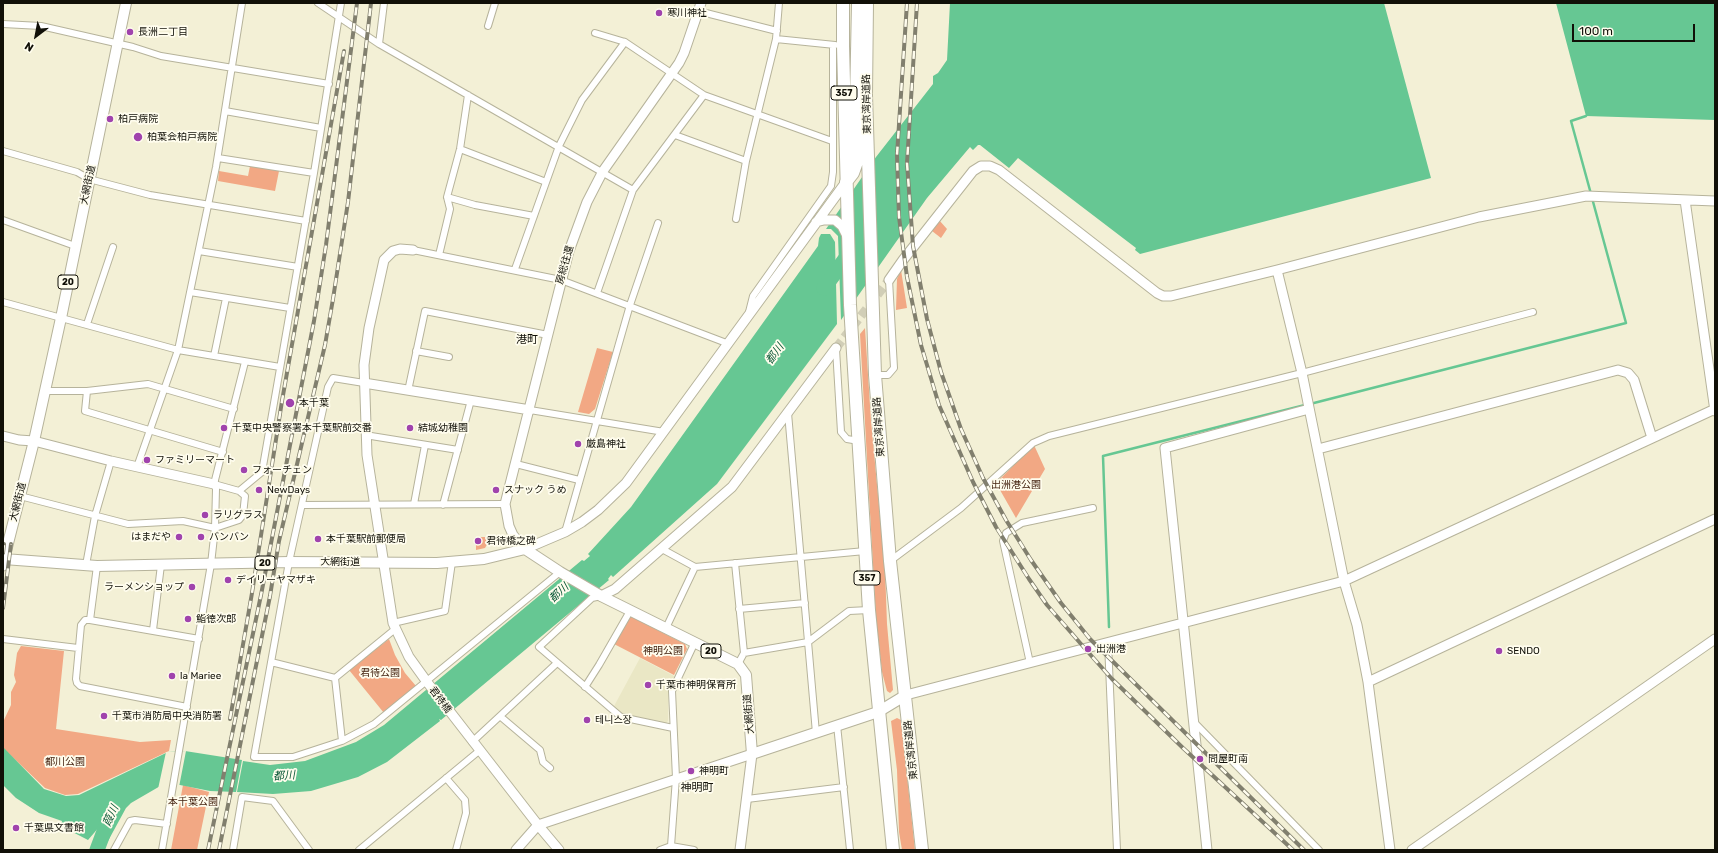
<!DOCTYPE html>
<meta charset="utf-8">
<style>
body{margin:0}
#map{position:relative;width:1718px;height:853px;overflow:hidden;background:#f3f0d6;font-family:Rubik,sans-serif}
canvas{display:block}
.frame{position:absolute;inset:0;border:4px solid #111008;pointer-events:none}
.north{position:absolute;left:16px;top:16px;width:40px;height:40px;-webkit-text-stroke:3px #fffdee;paint-order:stroke;rotate:212deg;font-size:11px;font-weight:700;line-height:16px;text-align:center;color:#111008}
.north::after{content:'';display:block;margin:auto;width:14px;height:18px;background:#111008;clip-path:polygon(50% 0,100% 100%,50% 72%,0 100%)}
.scale{position:absolute;left:1572px;top:24px;width:123px;height:18px;box-sizing:border-box;border:2px solid #111008;border-top:0;padding-left:5px;font-size:12px;line-height:14px;white-space:nowrap;color:#111008;-webkit-text-stroke:3px #fffdee;paint-order:stroke}
</style>
<div id="map">
<canvas width="1718" height="853"></canvas>
<div class="frame"></div>
<div class="north">N</div>
<div class="scale">100 m</div>
</div>
<script>
const context = document.querySelector('canvas').getContext('2d');
context.lineJoin = 'round';
function fillPath(path, color) {
  context.fillStyle = color;
  context.fill(path, 'evenodd');
}
function poly(rows) {
  const path = new Path2D();
  for (const r of rows) {
    path.moveTo(r[0], r[1]);
    for (let i = 2; i < r.length; i += 2) path.lineTo(r[i], r[i + 1]);
  }
  return path;
}
function trace(path, color, width, dash) {
  context.strokeStyle = color;
  context.lineWidth = width;
  context.lineCap = dash ? 'butt' : 'round';
  context.setLineDash(dash || []);
  context.stroke(path);
}
function drawText(font, color, halo, rows, align = 'center') {
  context.font = font + ' Rubik,"Noto Sans JP","Noto Sans KR",sans-serif';
  context.lineWidth = 3.5;
  context.setLineDash([]);
  context.textBaseline = 'middle';
  context.strokeStyle = halo;
  context.fillStyle = color;
  for (const [text, x, y, turn = 0] of rows) {
    context.save();
    context.translate(x, y);
    context.rotate((+turn || 0) * Math.PI / 180);
    context.textAlign = isNaN(turn) ? turn : align;
    if (halo) context.strokeText(text, 0, 0);
    context.fillText(text, 0, 0);
    context.restore();
  }
}
const built = poly([
 [640,658,674,676,668,694,668,721,665,724,621,714,613,708]
]);
const green = poly([
 [250,166,279,171,275,191,218,181,219,171,248,176],
 [939,220,947,229,941,238,932,231],
 [901,270,907,308,896,310,897,279],
 [865,328,871,421,885,569,887,624,893,690,890,693,887,691,882,672,876,619,860,334],
 [597,348,613,352,595,409,589,414,578,412],
 [1034,445,1045,469,1016,518,996,483],
 [476,537,491,537,485,548,476,550],
 [630,616,685,644,687,649,674,675,614,644],
 [389,639,395,655,405,673,416,686,384,713,349,670],
 [21,646,64,651,56,729,140,742,171,740,169,751,78,794,65,795,45,788,3,748,3,722,11,705,11,692,16,682,14,675,17,653],
 [897,718,901,720,915,850,902,850,899,832,897,770,891,721],
 [183,785,209,792,197,850,171,850]
]);
const water = poly([
 [950,3,1384,3,1431,178,1140,254,1135,250,1136,248,1018,158,1009,168,980,145,978,145,973,150,970,147,927,198,841,320,838,236,831,229,826,229,876,157,933,84,933,76,938,73,947,60],
 [1556,3,1715,3,1715,120,1586,116],
 [821,234,830,234,835,242,837,324,717,484,613,577,611,575,608,579,609,580,441,720,439,719,440,721,387,762,358,777,311,791,273,794,237,792,243,761,270,765,305,761,356,742,384,725,582,560,584,561,590,556,588,554,631,507,818,246,819,238],
 [3,747,44,789,66,796,79,795,168,752,185,751,242,760,236,792,210,791,180,785,162,785,131,803,126,808,108,841,99,837,107,820,106,819,88,840,61,826,62,821,39,813,16,798,3,785]
]);
const pier = poly([
 [186,751,179,787,167,786,158,789,166,752]
]);
const stream = poly([
 [1586,116,1571,121,1591,194],
 [1310,404,1626,323,1592,198],
 [1109,627,1103,456,1305,405]
]);
const river = poly([
 [824,288,851,251],
 [97,850,109,818]
]);
const secondaryTunnel = poly([
 [836,348,889,280]
]);
const street = poly([
 [318,3,379,44,633,190],
 [698,11,777,31],
 [3,24,41,26,133,47,161,56,329,84],
 [488,26,495,3],
 [595,33,625,42,704,95,832,141],
 [776,39,835,45],
 [379,44,384,3],
 [225,111,321,128],
 [675,135,746,161],
 [460,149,546,182],
 [3,151,77,172,89,179,150,195,306,221],
 [218,158,314,173],
 [447,197,475,205,534,216],
 [736,219,746,161,776,39,779,3],
 [3,220,75,246],
 [413,250,561,280,729,344],
 [199,251,298,267],
 [439,255,450,209,447,197,460,149,468,95],
 [515,269,559,146,582,100,625,42],
 [190,292,290,308],
 [597,293,633,190,704,95],
 [3,302,178,350,280,367],
 [749,312,753,296,831,186,833,172,833,45],
 [87,324,113,247],
 [836,349,841,432,847,439,859,441],
 [416,351,449,357],
 [214,356,226,298],
 [875,375,888,375,894,368,889,280],
 [364,383,333,378,328,387,289,562,254,757,293,757,342,741,374,724,560,572],
 [45,391,87,391,148,384,234,409],
 [87,391,85,411,223,452],
 [408,391,425,311,548,335],
 [530,410,664,432],
 [788,413,816,733],
 [365,435,458,450],
 [516,464,579,480],
 [137,467,178,350,216,167,242,3],
 [239,491,262,472,314,173,341,3],
 [20,496,128,524,183,521,215,528,239,520,243,515,245,496,239,491,214,484],
 [414,504,425,445],
 [302,505,505,504],
 [443,505,471,400],
 [565,532,630,305,658,223],
 [662,549,695,567,865,551],
 [890,561,961,508,1033,443,1049,436,1302,373,1533,312],
 [735,563,744,653,738,664],
 [86,565,95,516,111,461],
 [601,596,592,598,539,647,621,717,673,728],
 [739,609,805,603],
 [90,620,97,566],
 [393,623,445,611,452,562],
 [666,628,695,567],
 [153,630,161,565],
 [3,639,78,648],
 [1108,643,1117,850],
 [744,653,808,642,849,611,869,610],
 [271,662,335,678,394,630],
 [1030,663,1003,541,1006,533,1022,523,1093,508],
 [335,678,342,741],
 [585,687,599,665,630,611],
 [187,707,80,686,77,683,76,679,81,625,85,620,90,620,199,639],
 [501,717,540,750,543,762,550,768],
 [1193,721,1319,850],
 [837,725,850,850],
 [472,742,557,663],
 [446,778,465,800,466,813,456,850],
 [747,799,844,787],
 [671,846,676,778,672,691,695,642],
 [114,850,130,821,135,820,167,824],
 [162,850,211,564,215,528,216,489,214,484,245,362],
 [233,850,242,797,273,801,309,850],
 [359,850,479,751],
 [660,850,671,846,694,850]
]);
const secondary = poly([
 [701,3,684,53,679,63,603,171,587,202,569,251,505,504,509,526,513,535,525,549,565,532,582,522,598,510,626,483,846,182],
 [1685,200,1715,411],
 [816,222,824,220,835,220,842,226,847,236],
 [413,250,400,249,393,251,384,260,369,328,364,365,367,455,393,623,409,657,427,682,538,825,559,850],
 [1277,270,1302,373,1344,581,1357,625,1368,682,1390,850],
 [889,280,903,260,973,171,981,166,990,166,999,170,1157,293,1163,296,1171,296,1277,270,1479,217,1586,196,1715,201],
 [364,383,530,410],
 [3,436,19,440,34,441,111,461,214,484],
 [1318,449,1618,370,1628,373,1634,380,1652,438],
 [3,559,3,566],
 [601,596,615,589,732,487,836,348],
 [1368,682,1715,519],
 [906,695,1344,581,1715,409],
 [516,850,538,825,752,754,740,850],
 [1207,850,1165,448,1309,409],
 [1412,850,1715,639]
]);
const primary = poly([
 [126,3,61,318,34,441,4,559,97,566,289,562,437,563,484,559,525,549,560,572,601,596,738,664,746,675,752,754,878,712,906,695]
]);
const highway = poly([
 [843,3,843,46,850,305,869,610,893,850],
 [867,3,866,95,875,375,890,561,922,850],
 [846,182,853,173,858,159,856,103,858,3]
]);
const rail = poly([
 [907,3,897,155,899,217,907,277,921,345,939,405,973,482,996,527,1029,579,1047,605,1088,652,1112,679,1183,748,1293,850],
 [917,3,907,163,913,246,927,319,941,372,961,429,983,478,1006,520,1031,560,1061,603,1090,639,1304,850],
 [3,553,4,544],
 [3,608,11,544],
 [230,719,252,593,282,401,344,51],
 [208,850,261,595,314,321,326,245,357,3],
 [219,850,270,596,279,541,325,345,333,299,348,202,371,3]
]);
const markers = [
 [659,13,4,"#a043ad"],
 [130,32,4,"#a043ad"],
 [110,119,4,"#a043ad"],
 [138,137,5,"#a043ad"],
 [290,403,5,"#a043ad"],
 [224,428,4,"#a043ad"],
 [410,428,4,"#a043ad"],
 [578,444,4,"#a043ad"],
 [147,460,4,"#a043ad"],
 [244,470,4,"#a043ad"],
 [259,490,4,"#a043ad"],
 [496,490,4,"#a043ad"],
 [205,515,4,"#a043ad"],
 [179,537,4,"#a043ad"],
 [201,537,4,"#a043ad"],
 [318,539,4,"#a043ad"],
 [478,541,4,"#a043ad"],
 [228,580,4,"#a043ad"],
 [192,587,4,"#a043ad"],
 [188,619,4,"#a043ad"],
 [1088,649,4,"#a043ad"],
 [1499,651,4,"#a043ad"],
 [172,676,4,"#a043ad"],
 [648,685,4,"#a043ad"],
 [104,716,4,"#a043ad"],
 [587,720,4,"#a043ad"],
 [1200,759,4,"#a043ad"],
 [691,771,4,"#a043ad"],
 [16,828,4,"#a043ad"]
];
const shields = [
 [844,93,26],
 [68,282,20],
 [265,563,20],
 [867,578,26],
 [711,651,20]
];
const shieldNames = [
 ["357",844,93],
 ["20",68,282],
 ["20",265,563],
 ["357",867,578],
 ["20",711,651]
];
const poiNames = [
 ["寒川神社",667,13],
 ["長洲二丁目",138,32],
 ["柏戸病院",118,119],
 ["柏葉会柏戸病院",147,137],
 ["本千葉",299,403],
 ["千葉中央警察署本千葉駅前交番",232,428],
 ["結城幼稚園",418,428],
 ["厳島神社",586,444],
 ["ファミリーマート",155,460],
 ["フォーチェン",252,470],
 ["NewDays",267,490],
 ["スナック うめ",504,490],
 ["ラリグラス",213,515],
 ["はまだや",171,537,"right"],
 ["バンバン",209,537],
 ["本千葉駅前郵便局",326,539],
 ["君待橋之碑",486,541],
 ["デイリーヤマザキ",236,580],
 ["ラーメンショップ",184,587,"right"],
 ["鮨徳次郎",196,619],
 ["出洲港",1096,649],
 ["SENDO",1507,651],
 ["la Mariee",180,676],
 ["千葉市神明保育所",656,685],
 ["千葉市消防局中央消防署",112,716],
 ["테니스장",595,720],
 ["問屋町南",1208,759],
 ["神明町",699,771],
 ["千葉県文書館",24,828]
];
const streetNames = [
 ["東京湾岸道路",867,104,-91],
 ["大網街道",88,185,-78],
 ["房総往還",565,265,-74],
 ["東京湾岸道路",879,427,-94],
 ["大網街道",18,502,-76],
 ["大網街道",340,562],
 ["君待橋",440,700,53],
 ["大網街道",749,714,-95],
 ["東京湾岸道路",911,750,-96]
];
const parkNames = [
 ["出洲港公園",1016,485],
 ["神明公園",663,651],
 ["君待公園",380,673],
 ["都川公園",65,762],
 ["本千葉公園",193,802]
];
const neighbourhoodNames = [
 ["港町",527,340],
 ["神明町",697,788]
];
const waterNames = [
 ["都川",775,354,-54],
 ["都川",559,593,-42],
 ["都川",284,776,-4],
 ["葭川",111,816,-65]
];
fillPath(built, '#eae7c5');
fillPath(green, '#f2a884');
fillPath(water, '#66c793');
fillPath(pier, '#f3f0d6');
trace(stream, '#66c793', 2.5);
trace(river, '#66c793', 15);
trace(secondaryTunnel, '#d1ceb7', 9, [9, 4.5]);
trace(street, '#b6b39b', 8);
trace(secondary, '#b6b39b', 11);
trace(primary, '#b6b39b', 12);
trace(highway, '#b6b39b', 14);
trace(street, '#fff', 6);
trace(secondary, '#fff', 9);
trace(primary, '#fff', 10);
trace(highway, '#fff', 12);
trace(rail, '#817f6e', 4);
trace(rail, '#fffdee', 2.5, [8]);
for (const [x, y, r, color] of markers) {
  const dot = new Path2D();
  dot.arc(x, y, r, 0, 2 * Math.PI);
  context.fillStyle = color;
  context.fill(dot);
  trace(dot, '#fffdee', 1.5);
}
for (const [x, y, w] of shields) {
  const box = new Path2D();
  box.roundRect(x - w / 2, y - 7, w, 14, 3);
  context.fillStyle = '#fffdee';
  context.fill(box);
  trace(box, '#111008', 1);
}
drawText('bold 9px', '#111008', null, shieldNames);
drawText('10px', '#111008', '#fffdee', poiNames, 'left');
drawText('10px', '#111008', '#fffdee', streetNames);
drawText('10px', '#43210f', '#fffdee', parkNames);
drawText('11px', '#111008', '#fffdee', neighbourhoodNames);
drawText('italic 11px', '#0b5837', '#fffdee', waterNames);
</script>
